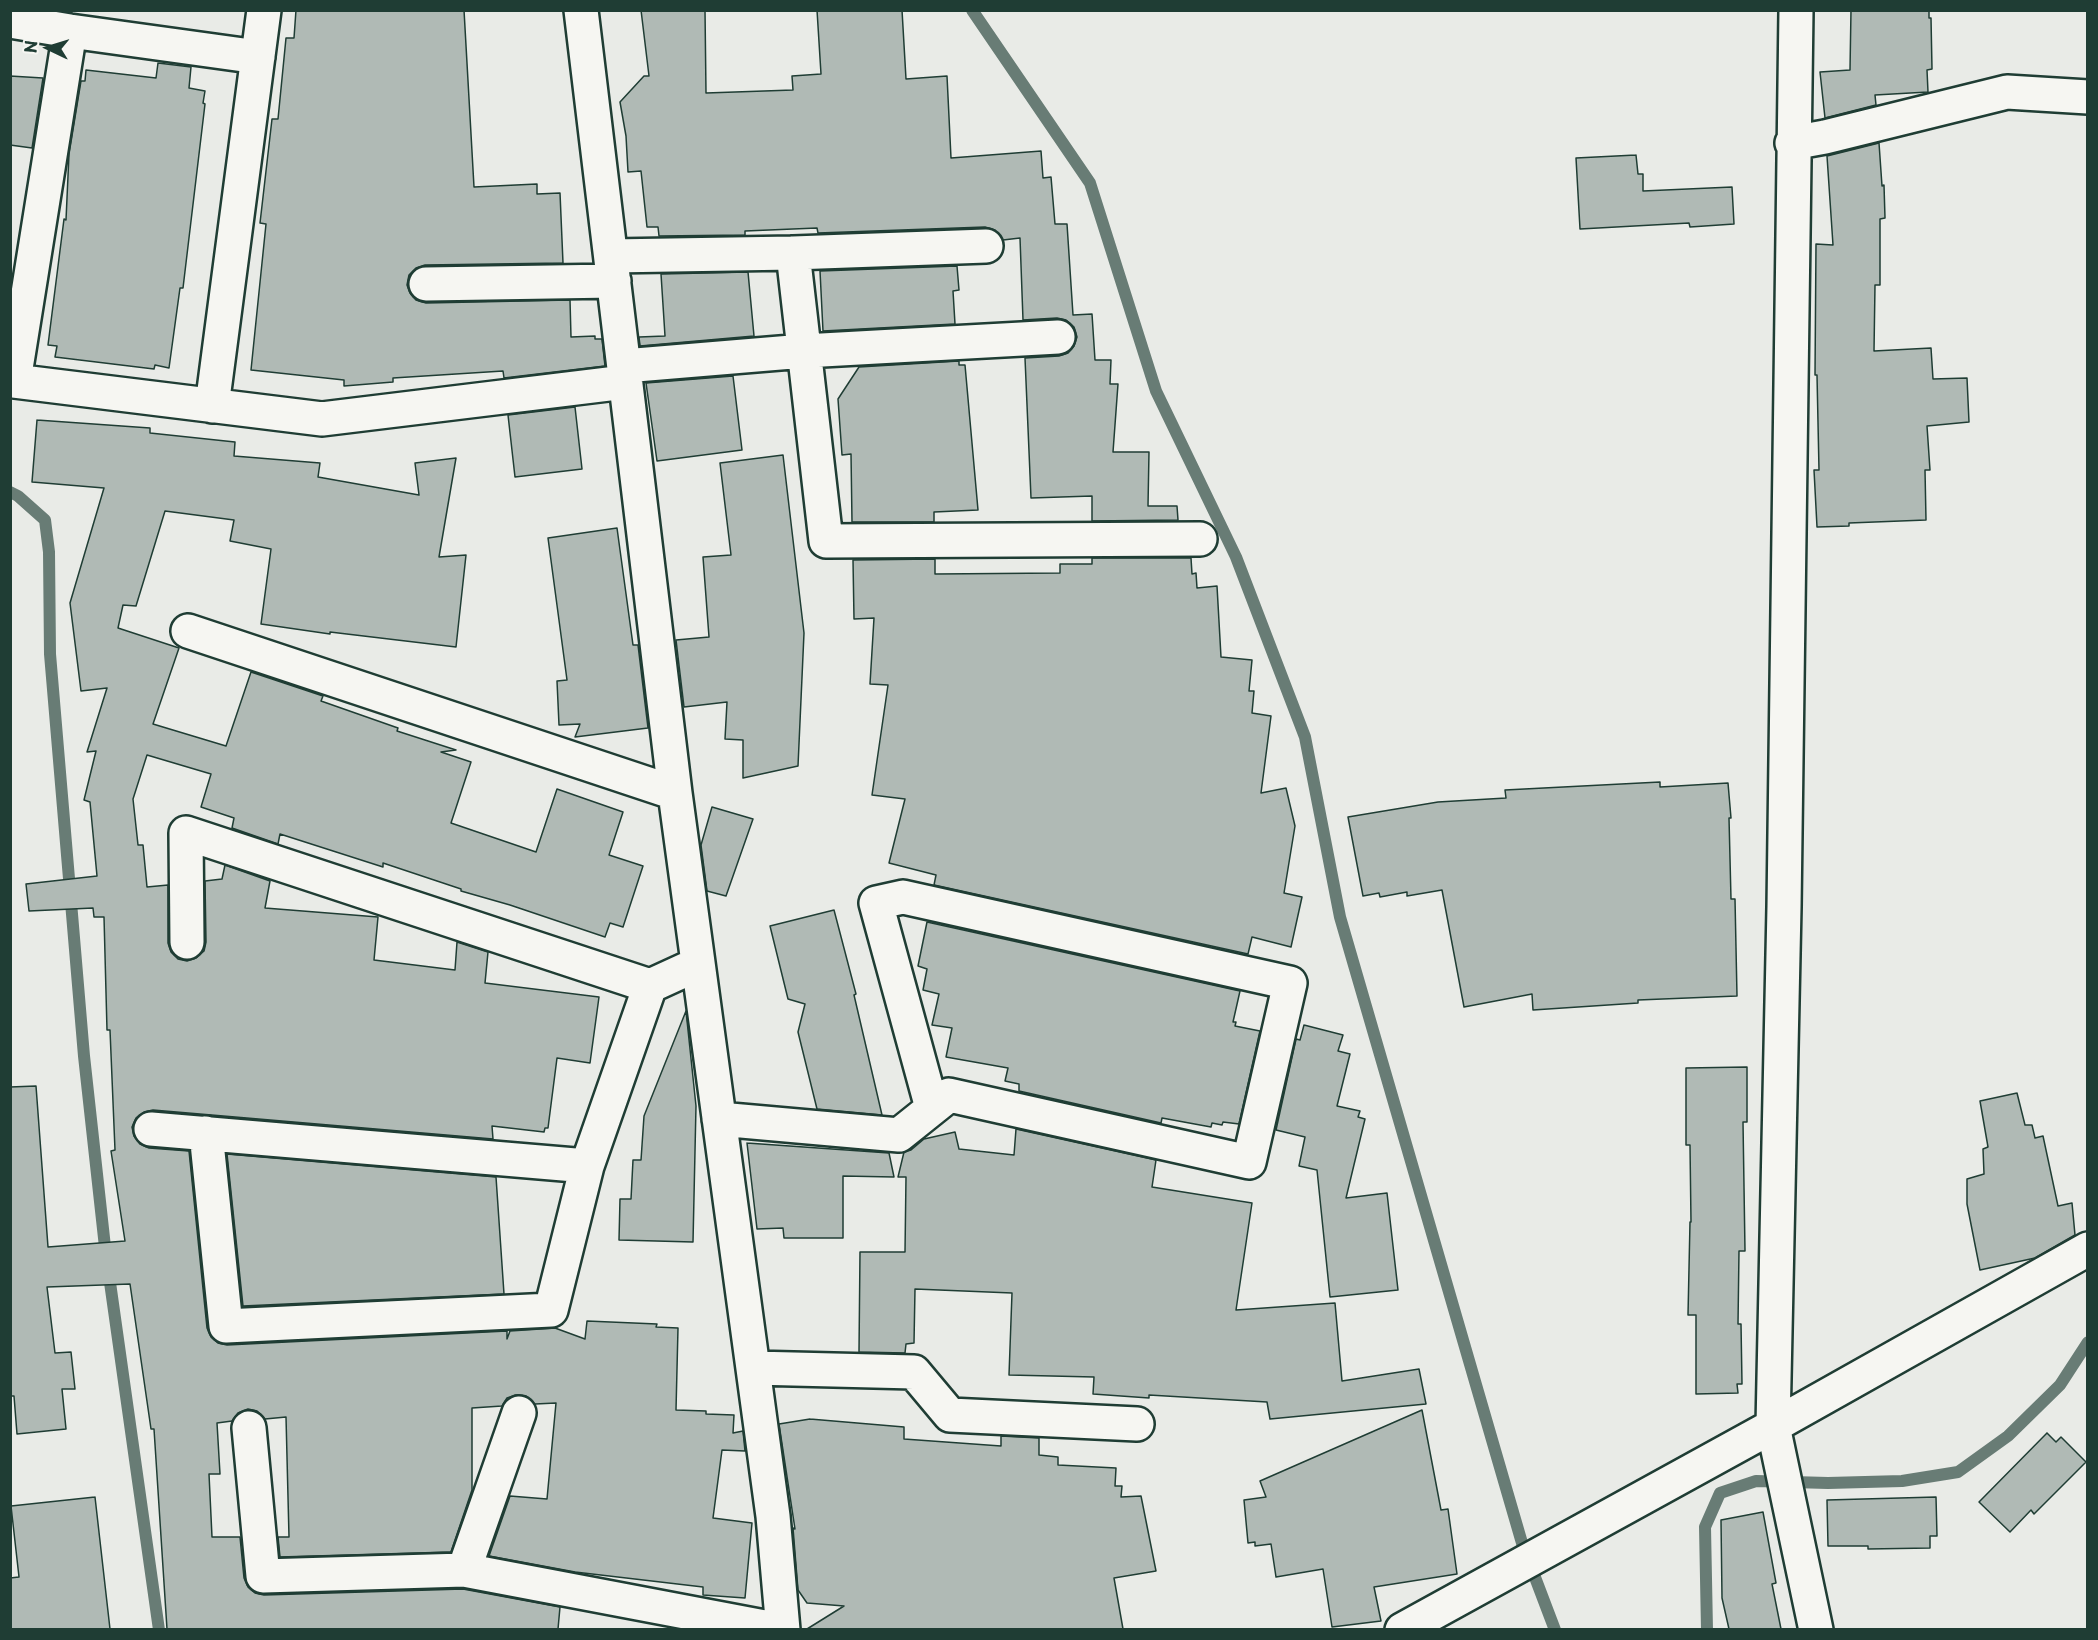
<!DOCTYPE html>
<style>
body{margin:0}
#map{position:relative;width:2098px;height:1640px;overflow:hidden;background:#e9ebe7;font-family:"Playpen Sans",sans-serif}
canvas{display:block}
.frame{position:absolute;inset:0;border:12px solid #1f3d34;pointer-events:none}
.north{position:absolute;left:18px;top:18px;width:60px;height:60px;-webkit-text-stroke:4px #f6f6f2;paint-order:stroke;rotate:274deg;font-size:16px;font-weight:700;line-height:24px;text-align:center;color:#1f3d34}
.north::after{content:'';display:block;margin:auto;width:21px;height:27px;background:#1f3d34;clip-path:polygon(50% 0,100% 100%,50% 72%,0 100%)}
</style>
<div id="map">
<canvas width="2098" height="1640"></canvas>
<div class="frame"></div>
<div class="north">N</div>
</div>
<script>
const context = document.querySelector('canvas').getContext('2d');
context.lineJoin = 'round';
function poly(rows) {
  const path = new Path2D();
  for (const r of rows) {
    path.moveTo(r[0], r[1]);
    for (let i = 2; i < r.length; i += 2) path.lineTo(r[i], r[i + 1]);
  }
  return path;
}
function trace(path, color, width, dash) {
  context.strokeStyle = color;
  context.lineWidth = width;
  context.lineCap = dash ? 'butt' : 'round';
  context.setLineDash(dash || []);
  context.stroke(path);
}
function fillPath(path, color) {
  context.fillStyle = color;
  context.fill(path, 'evenodd');
}
const stream = poly([
 [972,10,1090,183,1156,391,1236,557,1305,737,1340,917,1522,1543,1555,1630],
 [10,492,18,496,45,520,49,552,50,654,84,1056,105,1247,159,1630],
 [1707,1630,1705,1527,1720,1493,1756,1481,1828,1483,1902,1481,1958,1472,2008,1436,2060,1385,2088,1342]
]);
const building = poly([
 [296,10,464,10,474,187,537,184,537,194,560,193,563,263,425,265,416,268,409,275,407,285,410,293,416,300,426,303,570,300,571,337,595,336,595,339,602,339,605,366,504,378,503,371,393,378,393,382,344,386,344,380,251,370,266,224,260,223,272,119,278,119,286,38,294,38,296,10],
 [641,10,705,10,706,93,793,90,792,76,821,74,817,10,902,10,906,79,947,76,951,158,1041,151,1043,178,1051,177,1055,224,1067,224,1073,315,1092,314,1095,360,1111,360,1110,384,1118,384,1113,452,1149,452,1148,506,1177,506,1178,520,1092,521,1092,496,1031,498,1025,358,1059,356,1068,353,1074,346,1077,337,1074,327,1066,320,1057,318,1023,320,1020,238,1003,240,995,230,985,227,818,233,817,228,745,231,745,235,659,236,658,227,647,227,641,171,628,172,626,136,620,102,644,76,649,76,641,10],
 [1851,10,1929,10,1929,18,1931,18,1932,69,1927,70,1928,92,1875,95,1876,105,1825,118,1820,72,1850,70,1851,10],
 [158,63,191,67,189,88,205,91,203,103,205,104,183,288,180,288,169,368,155,365,154,369,55,357,57,346,48,345,64,219,66,220,69,154,81,81,85,81,86,70,156,78,158,63],
 [10,76,43,78,32,148,10,145,10,76],
 [1879,143,1882,186,1884,185,1885,218,1880,219,1880,285,1875,285,1874,351,1931,348,1933,379,1967,378,1969,422,1927,426,1930,470,1925,470,1926,520,1849,523,1849,526,1817,527,1814,470,1819,470,1817,375,1815,375,1816,244,1833,245,1827,156,1879,143],
 [1636,155,1638,174,1643,174,1643,191,1732,187,1734,224,1690,227,1689,223,1580,229,1576,158,1636,155],
 [957,266,959,290,953,291,955,324,823,331,820,271,957,266],
 [748,272,754,336,640,346,639,337,665,336,661,274,748,272],
 [959,361,959,365,965,365,978,510,934,512,934,522,852,522,851,454,842,455,838,399,859,367,959,361],
 [733,376,742,450,657,461,646,383,733,376],
 [575,407,582,469,515,477,508,415,575,407],
 [37,420,150,428,150,433,235,442,234,456,320,463,318,477,419,495,415,463,456,458,439,557,466,555,456,647,330,632,330,634,261,624,271,549,230,541,234,520,165,511,136,606,123,605,118,628,179,648,153,724,226,746,251,672,323,696,321,701,398,728,397,731,456,750,441,752,471,762,451,823,536,852,557,789,623,812,609,855,643,866,623,927,610,923,605,937,510,905,461,891,461,889,383,863,383,867,280,834,278,844,232,828,234,818,201,807,211,774,147,755,133,799,138,845,143,845,147,887,168,885,168,943,171,952,178,959,187,961,196,958,204,951,206,942,205,881,222,879,225,865,270,881,265,908,378,917,374,960,455,970,457,942,488,952,485,983,599,997,590,1063,557,1058,548,1128,545,1128,544,1132,492,1126,493,1139,153,1110,144,1112,136,1118,132,1127,134,1136,140,1144,149,1148,189,1151,207,1328,211,1337,218,1343,227,1345,507,1331,507,1339,510,1331,555,1328,585,1339,587,1321,657,1324,656,1327,678,1328,676,1410,706,1411,706,1414,734,1415,733,1433,743,1431,745,1451,722,1450,713,1518,752,1523,745,1598,703,1595,703,1587,575,1572,489,1556,510,1496,547,1499,556,1403,535,1404,526,1396,516,1395,507,1398,502,1406,472,1408,472,1490,451,1552,280,1557,278,1537,289,1537,286,1417,265,1419,257,1411,248,1409,238,1413,232,1421,217,1423,220,1474,209,1474,212,1537,240,1537,244,1578,248,1587,255,1593,264,1595,463,1589,560,1607,558,1629,167,1629,154,1429,151,1429,130,1284,47,1287,55,1353,71,1352,75,1389,62,1389,66,1429,17,1434,14,1396,10,1396,10,1087,36,1086,48,1247,125,1241,111,1151,115,1150,110,1030,107,1030,104,917,94,917,93,908,29,911,26,884,97,876,90,802,84,800,96,751,87,752,107,688,81,691,70,603,104,488,32,482,37,420],
 [783,455,804,633,798,766,743,778,743,740,725,739,727,702,684,707,676,640,709,637,703,557,731,555,720,463,783,455],
 [617,528,633,645,638,645,648,728,575,737,580,724,559,725,557,681,567,680,548,538,617,528],
 [1092,558,1191,558,1192,574,1196,573,1197,588,1217,586,1221,657,1252,660,1249,691,1254,691,1252,713,1271,716,1261,793,1286,788,1295,826,1284,893,1302,897,1291,947,1252,937,1248,954,934,885,936,875,889,863,905,799,872,795,888,685,870,684,874,618,854,619,853,560,935,559,935,574,1060,573,1060,564,1092,564,1092,558],
 [1660,782,1660,787,1728,783,1731,818,1729,818,1731,899,1735,899,1737,996,1638,1000,1638,1003,1533,1010,1532,994,1464,1007,1442,890,1407,896,1407,892,1380,897,1379,893,1363,896,1348,817,1438,802,1506,798,1505,790,1660,782],
 [712,807,753,819,726,896,707,891,701,845,712,807],
 [834,910,856,994,854,995,882,1115,817,1109,798,1032,805,1004,788,999,770,926,834,910],
 [927,922,1240,991,1233,1022,1236,1022,1235,1026,1260,1031,1239,1124,1223,1122,1222,1125,1212,1123,1211,1127,1162,1118,1161,1123,1019,1091,1019,1084,1005,1081,1008,1068,946,1057,952,1028,932,1025,939,994,923,990,927,969,918,966,927,922],
 [686,1011,696,1106,693,1242,619,1240,620,1199,631,1199,633,1160,641,1160,644,1116,686,1011],
 [1304,1025,1343,1035,1338,1051,1350,1054,1337,1106,1360,1111,1358,1117,1365,1119,1346,1198,1387,1193,1398,1290,1330,1297,1317,1170,1299,1166,1305,1137,1276,1130,1296,1039,1300,1040,1304,1025],
 [1747,1067,1747,1122,1743,1122,1745,1251,1739,1251,1738,1324,1741,1324,1742,1384,1737,1384,1738,1393,1696,1394,1696,1315,1688,1315,1690,1222,1691,1222,1690,1145,1686,1145,1686,1068,1747,1067],
 [2017,1093,2025,1125,2032,1125,2035,1138,2043,1136,2058,1206,2072,1203,2075,1235,2035,1258,1980,1270,1967,1204,1967,1179,1984,1174,1983,1149,1988,1147,1980,1101,2017,1093],
 [1016,1129,1156,1160,1152,1187,1252,1203,1236,1310,1335,1303,1342,1381,1419,1369,1426,1404,1270,1419,1267,1402,1149,1395,1149,1398,1093,1394,1094,1377,1009,1375,1012,1293,915,1289,914,1343,906,1344,905,1353,859,1352,860,1252,905,1252,906,1177,898,1177,904,1152,911,1150,924,1139,955,1132,959,1149,1014,1155,1016,1129],
 [747,1143,889,1153,894,1177,843,1176,843,1238,784,1238,783,1228,757,1229,747,1143],
 [227,1154,496,1177,504,1294,243,1306,227,1154],
 [1422,1410,1441,1510,1448,1509,1457,1574,1374,1587,1381,1621,1332,1627,1323,1569,1276,1577,1271,1544,1255,1546,1255,1542,1248,1543,1244,1500,1266,1497,1260,1481,1422,1410],
 [810,1419,904,1427,904,1439,1001,1446,1001,1436,1039,1438,1039,1455,1058,1457,1058,1465,1116,1468,1115,1486,1122,1486,1121,1497,1141,1496,1156,1571,1114,1578,1123,1629,807,1629,844,1606,807,1603,798,1590,793,1528,795,1529,779,1424,810,1419],
 [2047,1433,2056,1442,2061,1437,2086,1462,2034,1514,2031,1510,2010,1532,1979,1502,2047,1433],
 [95,1497,110,1629,10,1629,10,1578,19,1577,11,1506,95,1497],
 [1936,1497,1937,1536,1930,1536,1930,1548,1868,1549,1868,1546,1828,1546,1827,1500,1936,1497],
 [1763,1512,1776,1583,1772,1584,1781,1629,1729,1629,1722,1598,1721,1520,1763,1512]
]);
const minor = poly([
 [581,10,675,793,773,1516,783,1630],
 [1796,10,1784,907,1773,1426,1816,1630],
 [10,21,70,31,258,57],
 [70,31,14,381,322,419,625,382],
 [1792,143,1825,137,2007,92,2088,97],
 [793,253,826,541,1200,539],
 [611,256,793,253,986,246],
 [426,284,614,281],
 [624,366,804,351,1058,337],
 [212,406,264,10],
 [188,631,675,793],
 [187,942,186,833,650,986],
 [719,1119,899,1135,949,1095,1249,1162,1290,983,903,897,876,903,932,1108],
 [151,1129,587,1166],
 [206,1133,226,1326,551,1310,587,1166,650,986,698,964],
 [753,1368,914,1372,950,1415,1137,1424],
 [249,1428,263,1576,464,1570,780,1630],
 [464,1570,519,1413],
 [1402,1630,1773,1426,2088,1249]
]);
trace(stream, '#687c75', 12);
fillPath(building, '#b0bab5');
trace(building, '#1f3d34', 1.5);
trace(minor, '#1f3d34', 38);
trace(minor, '#f6f6f2', 33);
</script>
